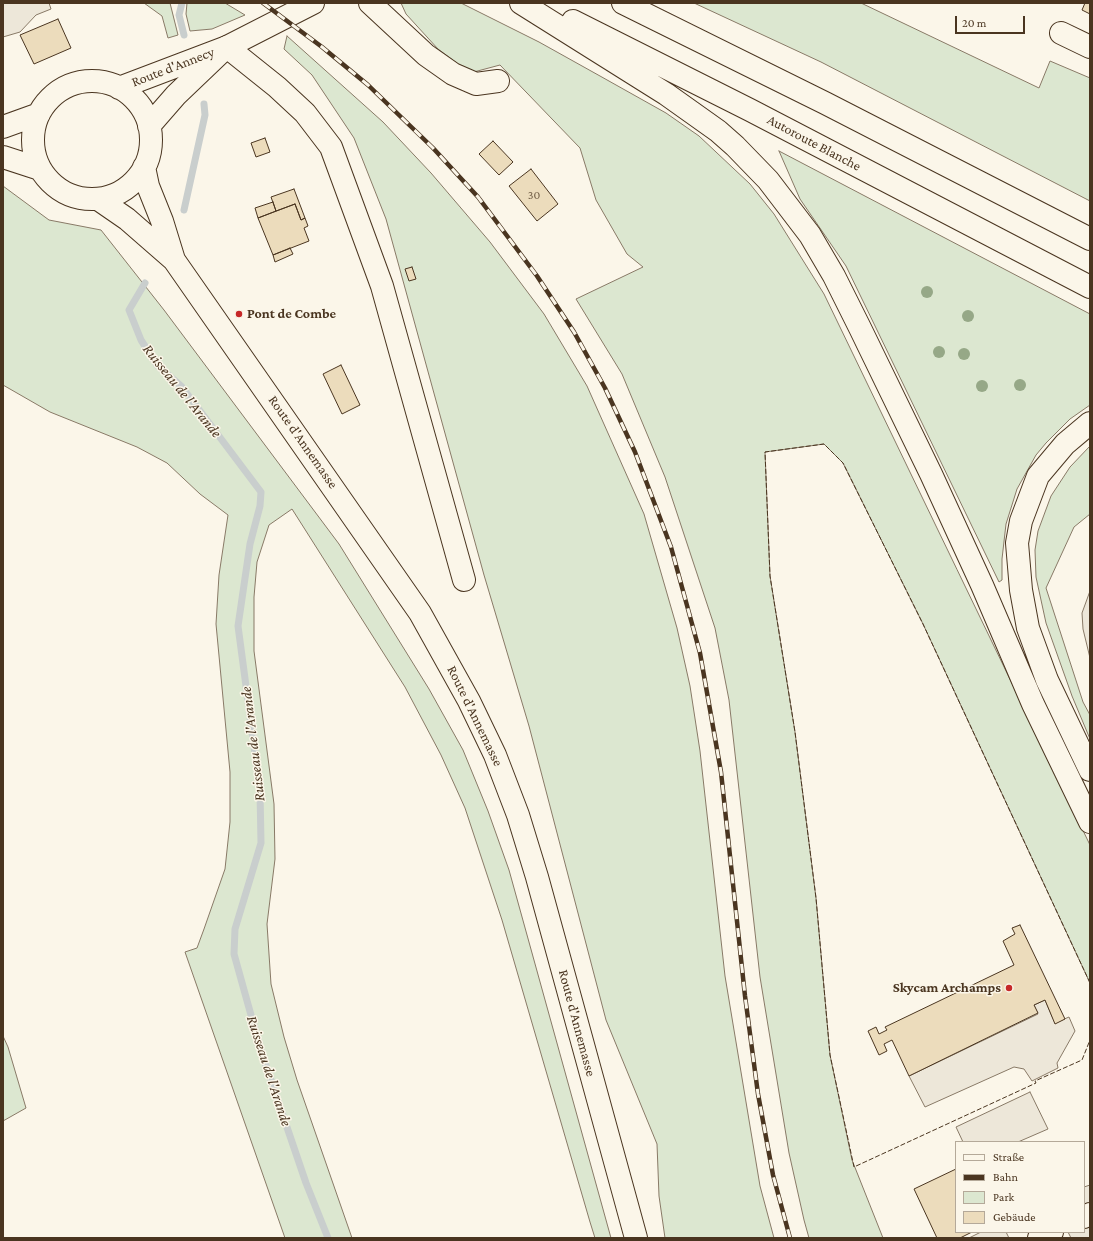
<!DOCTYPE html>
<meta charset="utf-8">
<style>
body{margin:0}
#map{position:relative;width:1093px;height:1241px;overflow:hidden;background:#fbf6e9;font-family:"Crimson Pro",serif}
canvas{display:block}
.frame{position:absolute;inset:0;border:4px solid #4a3520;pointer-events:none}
.legend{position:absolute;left:955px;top:1141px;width:130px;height:92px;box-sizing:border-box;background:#fbf6e9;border:1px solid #b4a999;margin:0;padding:5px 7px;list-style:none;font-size:12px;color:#4a3520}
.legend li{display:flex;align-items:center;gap:8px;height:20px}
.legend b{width:20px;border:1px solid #b4a999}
.scale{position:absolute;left:955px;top:16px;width:70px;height:18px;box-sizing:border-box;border:2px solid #4a3520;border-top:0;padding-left:5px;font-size:12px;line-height:14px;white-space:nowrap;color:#4a3520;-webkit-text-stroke:3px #fbf6e9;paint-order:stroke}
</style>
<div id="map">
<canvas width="1093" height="1241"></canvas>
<div class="frame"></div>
<ul class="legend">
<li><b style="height:5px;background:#fbf6e9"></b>Straße</li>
<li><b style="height:5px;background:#4a3520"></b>Bahn</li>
<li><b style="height:11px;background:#dce7d0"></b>Park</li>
<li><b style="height:11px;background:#ecdcbc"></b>Gebäude</li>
</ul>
<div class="scale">20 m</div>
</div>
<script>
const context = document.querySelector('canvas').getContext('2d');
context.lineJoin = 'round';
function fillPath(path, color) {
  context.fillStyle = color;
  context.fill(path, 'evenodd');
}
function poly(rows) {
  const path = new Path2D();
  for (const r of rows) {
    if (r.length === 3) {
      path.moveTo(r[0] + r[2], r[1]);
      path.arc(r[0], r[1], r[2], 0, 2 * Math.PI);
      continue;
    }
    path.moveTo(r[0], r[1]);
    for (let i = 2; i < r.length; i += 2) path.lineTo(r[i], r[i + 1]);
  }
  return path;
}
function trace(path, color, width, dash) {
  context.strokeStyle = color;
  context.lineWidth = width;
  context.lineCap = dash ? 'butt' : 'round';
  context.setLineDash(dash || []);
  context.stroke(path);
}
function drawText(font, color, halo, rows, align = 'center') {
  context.font = font + ' "Crimson Pro",serif';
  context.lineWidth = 3;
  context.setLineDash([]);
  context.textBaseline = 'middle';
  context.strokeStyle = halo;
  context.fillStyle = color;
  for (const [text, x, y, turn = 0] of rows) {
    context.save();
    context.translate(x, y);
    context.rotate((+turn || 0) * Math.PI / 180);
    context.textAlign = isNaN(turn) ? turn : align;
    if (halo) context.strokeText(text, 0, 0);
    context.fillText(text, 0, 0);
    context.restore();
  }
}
const green = poly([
 [144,3,170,3,178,35,168,38,162,16,144,3],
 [187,3,225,3,245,15,212,29,190,31,186,14,187,3],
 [401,3,461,3,539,42,600,76,666,113,699,136,750,184,774,214,824,294,1090,845,1090,983,923,624,843,463,824,444,765,452,770,576,795,732,816,898,830,1055,852,1160,883,1238,809,1238,804,1220,789,1153,760,977,729,700,715,628,665,477,622,374,576,299,643,267,627,254,596,200,580,148,500,65,470,73,438,49,406,14,401,3],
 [694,3,861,3,1039,88,1050,61,1090,78,1090,201,821,62,694,3],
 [287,36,383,122,431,173,490,242,544,314,587,386,644,514,677,628,690,686,700,751,725,976,760,1186,774,1238,665,1238,659,1196,657,1144,606,1020,529,726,484,575,386,219,354,138,312,75,284,49,287,36],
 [779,151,1090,314,1090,405,1070,419,1046,443,1036,455,1017,489,1006,524,1002,559,1002,580,999,582,846,266,800,199,779,151],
 [3,186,49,220,101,230,164,310,339,544,429,689,463,750,488,811,509,870,611,1238,595,1238,590,1222,502,920,465,808,441,755,405,687,292,509,269,525,257,562,254,597,254,651,274,804,275,859,267,924,271,984,284,1037,297,1080,352,1238,285,1238,185,952,197,948,204,929,225,869,230,822,230,772,216,624,219,575,228,515,200,494,167,463,137,447,50,412,3,385,3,186],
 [1090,446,1090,514,1074,527,1046,588,1083,702,1090,715,1090,739,1072,696,1046,623,1036,577,1035,550,1038,531,1051,496,1070,467,1090,446],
 [3,1036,8,1047,26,1108,3,1121,3,1036]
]);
const parking = poly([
 [3,3,49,3,51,9,36,15,20,32,3,37,3,3],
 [1090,591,1090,658,1083,629,1082,613,1090,591],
 [1045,1000,1055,1023,1069,1017,1075,1031,1057,1063,1058,1068,1032,1081,1024,1069,1014,1067,925,1107,909,1076,1038,1014,1034,1005,1045,1000],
 [1030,1092,1048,1129,1018,1142,963,1142,956,1127,1030,1092],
 [1090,1185,1090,1238,1071,1238,1068,1232,1084,1232,1084,1187,1090,1185],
 [981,1232,1006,1232,1009,1238,969,1238,981,1232]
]);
const stream = poly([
 [182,3,179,15,184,35],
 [184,210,205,115,204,104],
 [145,283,129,310,141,340,157,365,182,387,261,492,260,506,250,544,238,626,260,791,261,843,235,929,234,954,261,1051,306,1183,328,1238]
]);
const building = poly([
 [1085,3,1090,3,1090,14,1082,10,1085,3],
 [58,19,71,48,34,64,20,35,58,19],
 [265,138,270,152,256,157,251,143,265,138],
 [493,141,513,162,499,175,479,154,493,141],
 [531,169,558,204,537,221,509,186,531,169],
 [294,189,305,218,301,220,295,204,276,211,271,197,294,189],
 [273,202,276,211,258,218,255,208,273,202],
 [295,204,301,220,305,218,308,226,304,228,309,241,273,255,258,218,295,204],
 [290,248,293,254,275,262,273,255,290,248],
 [412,267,416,279,409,281,405,269,412,267],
 [341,365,360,405,342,414,323,374,341,365],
 [1020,925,1065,1019,1055,1024,1045,1000,1034,1005,1038,1013,909,1076,892,1040,884,1044,887,1051,879,1055,868,1031,876,1027,879,1034,887,1030,885,1027,1014,965,1003,941,1015,934,1012,928,1020,925],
 [956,1169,956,1232,972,1232,960,1238,937,1238,914,1189,956,1169]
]);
const minor = poly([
 [370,3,426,55,453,74,476,84,498,81],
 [1061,33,1090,47],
 [227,47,277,87,305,113,331,147,382,286,464,580],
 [1084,1217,1090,1214],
 [1039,1238,1052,1232]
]);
const major = poly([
 [92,140,59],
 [119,88,227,47,313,3],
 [149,126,176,95,220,53],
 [3,127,39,114],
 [3,157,40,169],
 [144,167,148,186,162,221,174,260],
 [98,199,127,219,174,260,420,613,469,701,495,755,518,815,537,877,636,1238]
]);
const highway = poly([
 [521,3,666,94,718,131,735,146,768,180,810,235,834,276,860,328,931,474,982,585,1033,704,1090,822],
 [623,3,825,103,1090,239],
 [573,21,750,110,1090,287],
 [1090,423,1065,444,1038,476,1021,521,1017,543,1021,590,1028,628,1047,680,1090,770]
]);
const rail = poly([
 [263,3,322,47,368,85,433,148,478,197,537,276,574,332,605,388,635,452,671,547,700,653,721,772,745,996,758,1094,773,1175,790,1238]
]);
const fence = poly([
 [1090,983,923,624,843,463,824,444,765,452,770,576,795,732,816,898,830,1055,854,1167,1036,1083,1035,1081,1082,1060,1090,1040]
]);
const trees = [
 [927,292],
 [968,316],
 [939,352],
 [964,354],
 [1020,385],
 [982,386]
];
const markers = [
 [239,314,4,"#c62828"],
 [1009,988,4,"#c62828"]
];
const numberNames = [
 ["30",534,195]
];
const streetNames = [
 ["Route d'Annecy",173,67,-21],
 ["Autoroute Blanche",814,143,28],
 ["Route d'Annemasse",303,442,55],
 ["Route d'Annemasse",475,716,64],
 ["Route d'Annemasse",577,1023,75]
];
const poiNames = [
 ["Pont de Combe",247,314],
 ["Skycam Archamps",1001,988,"right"]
];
const waterNames = [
 ["Ruisseau de l'Arande",182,391,51],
 ["Ruisseau de l'Arande",253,744,-97],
 ["Ruisseau de l'Arande",269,1071,72]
];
fillPath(green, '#dce7d0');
trace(green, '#887966', 1);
fillPath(parking, '#ede7d9');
trace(parking, '#887966', 1);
trace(stream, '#c9cecd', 7);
fillPath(building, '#ecdcbc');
trace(building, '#4a3520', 1);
trace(minor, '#4a3520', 24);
trace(major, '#4a3520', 24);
trace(highway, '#4a3520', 24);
trace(minor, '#fbf6e9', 22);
trace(major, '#fbf6e9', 22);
trace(highway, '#fbf6e9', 22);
trace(rail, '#4a3520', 4.5);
trace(rail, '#fbf6e9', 3, [9]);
trace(fence, '#4a3520', 1, [5, 2]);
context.fillStyle = '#96a887';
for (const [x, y] of trees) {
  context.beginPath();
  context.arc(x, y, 6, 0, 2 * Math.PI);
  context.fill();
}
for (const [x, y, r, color] of markers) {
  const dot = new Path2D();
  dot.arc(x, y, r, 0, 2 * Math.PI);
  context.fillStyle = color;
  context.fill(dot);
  trace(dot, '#fbf6e9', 1.5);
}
drawText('12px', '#725f47', null, numberNames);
drawText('14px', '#4a3520', '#fbf6e9', streetNames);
drawText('bold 14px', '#4a3520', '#fbf6e9', poiNames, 'left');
drawText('italic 15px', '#4a3520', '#fbf6e9', waterNames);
</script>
